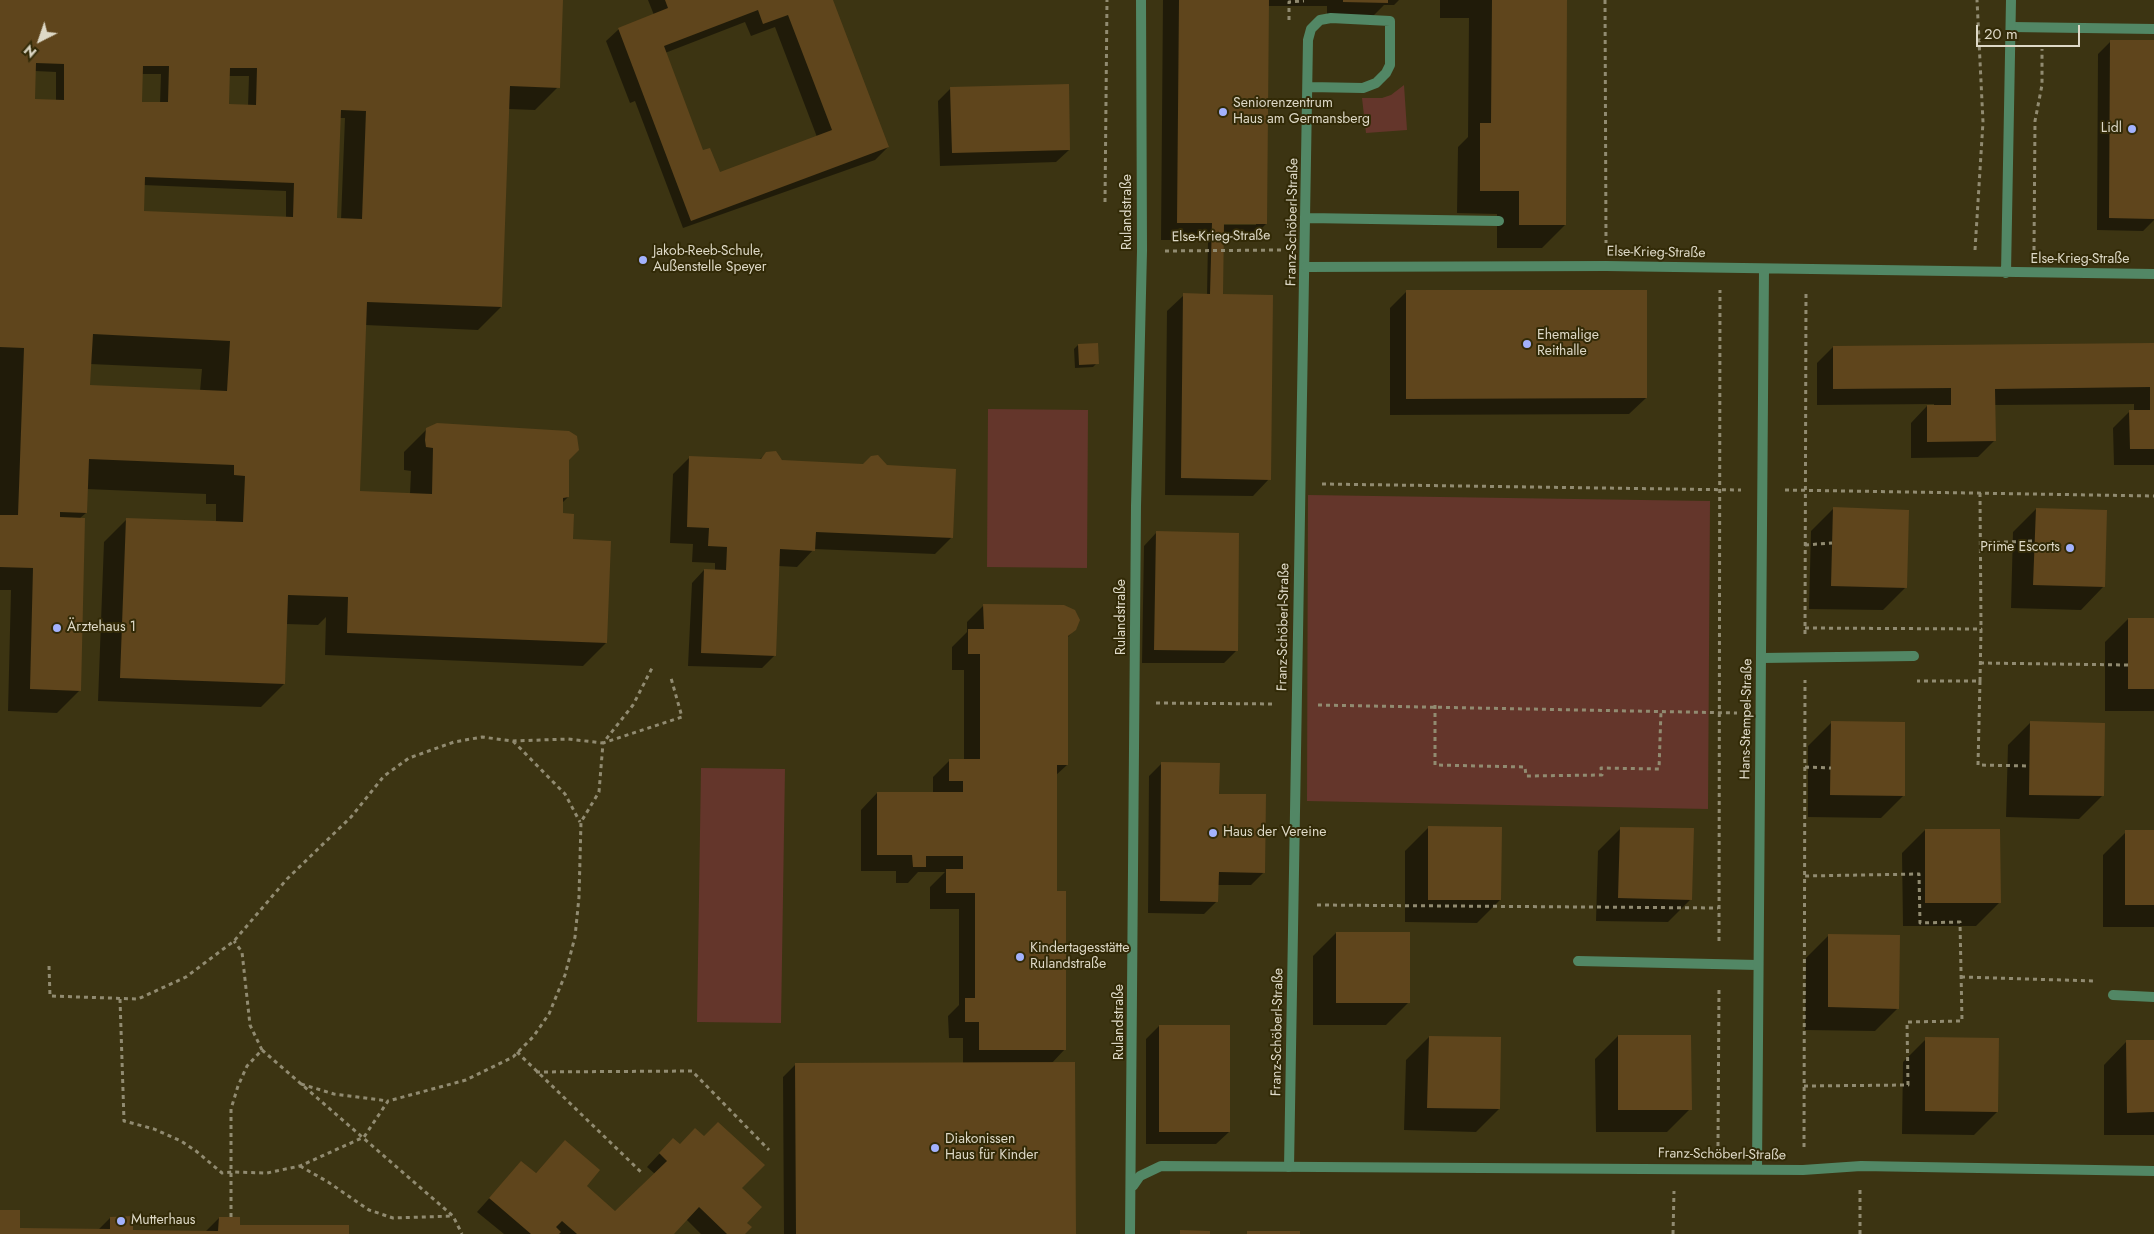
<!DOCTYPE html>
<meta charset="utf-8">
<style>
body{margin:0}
#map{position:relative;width:2154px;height:1234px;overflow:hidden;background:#3c3412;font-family:Jost,sans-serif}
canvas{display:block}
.north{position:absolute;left:15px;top:15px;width:50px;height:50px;-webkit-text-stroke:4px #322a07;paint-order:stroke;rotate:221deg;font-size:14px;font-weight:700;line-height:20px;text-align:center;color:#ded9c7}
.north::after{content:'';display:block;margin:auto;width:18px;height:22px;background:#ded9c7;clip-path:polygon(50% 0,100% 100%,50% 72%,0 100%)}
.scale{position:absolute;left:1976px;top:25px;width:104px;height:22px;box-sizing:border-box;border:2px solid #ded9c7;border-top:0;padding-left:6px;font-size:15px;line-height:18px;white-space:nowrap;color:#ded9c7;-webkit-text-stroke:4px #322a07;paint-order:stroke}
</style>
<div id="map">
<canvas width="2154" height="1234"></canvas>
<div class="north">N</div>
<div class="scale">20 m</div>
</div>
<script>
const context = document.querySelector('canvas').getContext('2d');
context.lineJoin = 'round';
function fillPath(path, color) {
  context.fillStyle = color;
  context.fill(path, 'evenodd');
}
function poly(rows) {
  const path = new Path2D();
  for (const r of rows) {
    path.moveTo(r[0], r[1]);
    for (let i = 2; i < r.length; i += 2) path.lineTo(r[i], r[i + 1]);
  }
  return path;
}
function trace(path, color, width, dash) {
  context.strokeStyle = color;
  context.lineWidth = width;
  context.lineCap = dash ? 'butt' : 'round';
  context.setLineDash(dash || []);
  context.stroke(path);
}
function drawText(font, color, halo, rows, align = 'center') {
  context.font = font + ' Jost,sans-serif';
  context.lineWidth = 4;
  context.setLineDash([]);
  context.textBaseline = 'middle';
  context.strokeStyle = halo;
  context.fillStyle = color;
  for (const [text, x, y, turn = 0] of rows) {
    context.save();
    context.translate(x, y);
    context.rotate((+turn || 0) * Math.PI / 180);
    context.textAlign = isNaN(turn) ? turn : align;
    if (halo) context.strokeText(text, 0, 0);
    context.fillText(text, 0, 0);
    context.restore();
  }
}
const green = poly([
 [1404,85,1407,130,1366,133,1362,98,1382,98,1391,95],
 [988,409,1088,410,1087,568,987,567],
 [1308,495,1710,501,1708,809,1307,801],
 [701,768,785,769,781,1023,697,1022]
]);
const shadow = poly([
 [0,0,561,0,558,87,535,110,508,109,501,307,478,330,365,325,359,492,410,494,411,471,404,470,404,452,427,429,567,460,568,497,562,503,561,514,606,643,583,666,325,655,326,617,318,625,286,624,284,684,261,707,98,701,104,542,127,519,216,523,216,504,206,504,206,494,86,489,86,513,79,519,80,690,57,713,8,711,11,590,0,590],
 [35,71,56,72,56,101,34,101],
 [141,74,161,74,160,104,141,103],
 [229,76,249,76,248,106,228,106],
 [339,118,345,118,341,220,336,220],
 [143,185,286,191,286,218,141,212],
 [90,364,202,369,200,391,89,386],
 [648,0,831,0,888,147,875,160,683,228,635,101,630,103,606,41,619,29,654,15],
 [745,22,751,36,775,27,817,137,719,174,703,152,665,53],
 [1163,0,1399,0,1394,5,1384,5,1370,19,1327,18,1327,6,1268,6,1266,224,1250,240,1223,240,1222,295,1269,479,1253,496,1165,495,1167,311,1184,295,1207,295,1208,240,1161,240],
 [1212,222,1256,223,1256,225,1219,225],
 [1440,0,1566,0,1565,225,1542,248,1497,248,1497,214,1457,213,1458,147,1468,137,1469,18,1440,18],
 [2111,41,2154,41,2154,220,2143,231,2097,230,2098,54],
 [951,88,1069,150,1056,162,940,166,938,101],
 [1406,292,1646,398,1629,414,1390,415,1390,308],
 [2154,344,2154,465,2114,465,2113,428,2130,411,2134,411,2134,404,1994,405,1994,441,1978,457,1911,458,1911,423,1927,406,1934,406,1934,404,1817,405,1817,363,1833,347],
 [1078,345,1097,363,1093,367,1075,368,1074,349],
 [767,453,952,537,935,554,814,549,797,567,778,566,775,655,762,668,688,666,692,583,704,570,715,570,715,563,692,562,693,544,670,543,673,474,690,457,759,460],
 [1834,508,1906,587,1883,610,1809,609,1811,531],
 [2036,509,2103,587,2081,610,2011,608,2013,532],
 [1156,533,1236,651,1224,663,1142,663,1144,546],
 [984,605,1075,629,1067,638,1067,765,1055,776,1056,892,1065,1049,1051,1064,1074,1234,784,1234,783,1077,796,1064,963,1064,963,1038,949,1038,948,1016,959,1005,959,909,930,909,930,887,945,872,918,872,908,883,896,883,896,871,861,871,861,810,877,793,933,793,933,777,950,760,964,760,964,670,952,670,952,647,967,632,967,622],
 [2128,619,2154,619,2154,711,2105,711,2105,642],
 [2031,722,2102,796,2079,819,2006,817,2008,745],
 [1831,723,1904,795,1881,818,1808,817,1808,746],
 [1162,763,1218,795,1264,872,1251,885,1217,885,1217,901,1204,914,1148,913,1149,776],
 [1428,828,1500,900,1477,923,1405,922,1405,851],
 [1621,828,1691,899,1668,922,1596,921,1598,851],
 [1925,830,1999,903,1976,926,1903,926,1902,853],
 [2126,832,2154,832,2154,927,2103,927,2103,855],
 [1336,933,1409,1002,1386,1025,1313,1025,1313,956],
 [1829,935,1898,1008,1875,1031,1805,1030,1806,958],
 [1159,1026,1229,1132,1216,1144,1146,1144,1146,1039],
 [1618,1036,1690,1109,1667,1132,1596,1132,1595,1059],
 [1429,1037,1499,1109,1476,1132,1404,1130,1406,1060],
 [1926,1039,1997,1112,1974,1135,1902,1134,1903,1062],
 [2154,1041,2154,1135,2104,1135,2104,1065,2126,1042],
 [565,1141,585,1186,615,1212,655,1174,647,1167,661,1152,741,1188,745,1223,743,1234,701,1234,686,1219,672,1234,504,1234,477,1212,521,1163,535,1174],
 [0,1211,19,1230,98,1230,110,1218,131,1231,205,1232,219,1218,239,1228,348,1234,0,1234]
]);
const building = poly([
 [0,0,563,0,560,88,510,86,502,307,367,302,360,491,432,494,433,448,426,447,425,440,426,428,437,423,569,431,577,436,579,450,569,460,569,497,563,498,563,513,574,514,573,539,611,541,607,643,347,633,348,597,288,595,285,684,120,678,126,518,243,522,245,476,234,475,234,465,89,459,87,513,60,512,60,517,85,518,81,691,30,689,33,568,0,567,0,515,18,515,24,348,0,347],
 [36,63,64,64,64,100,35,99],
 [143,66,169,66,168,102,142,102],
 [230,68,257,68,256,105,229,104],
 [341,110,366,111,362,219,337,218],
 [145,177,294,183,293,217,144,211],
 [93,334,230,341,227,391,90,385],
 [665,0,833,0,889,147,691,221,618,28,668,8],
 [758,10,763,24,788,15,832,130,720,172,710,148,703,150,664,46],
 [1179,0,1269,0,1267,224,1224,224,1223,294,1273,295,1271,480,1181,478,1183,293,1210,294,1212,223,1177,223],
 [1343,0,1388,0,1388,3,1343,2],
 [1492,0,1567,0,1566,225,1519,225,1519,191,1480,191,1480,123,1491,123],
 [2110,40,2154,40,2154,219,2109,218],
 [1069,84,1070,150,952,153,950,87],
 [1406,290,1647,290,1647,398,1406,399],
 [1098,343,1099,364,1079,365,1078,344],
 [2154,343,2154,449,2130,449,2129,410,2150,410,2150,387,1995,389,1996,441,1927,442,1927,405,1951,405,1951,388,1833,389,1833,346],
 [776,451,782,460,863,464,871,456,878,455,887,465,956,469,953,538,816,532,815,551,780,549,776,656,701,653,704,569,726,570,727,547,708,546,709,528,687,527,689,456,761,459,766,452],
 [1833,507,1909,510,1907,588,1831,586],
 [2036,508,2107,510,2105,587,2033,585],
 [1156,531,1239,533,1238,651,1154,650],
 [983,604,1064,605,1075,610,1080,620,1076,630,1068,636,1068,765,1057,765,1057,891,1066,891,1066,1050,979,1050,979,1022,965,1022,965,998,975,998,975,893,946,893,946,869,963,869,963,856,926,856,926,867,913,867,912,855,877,855,877,792,963,792,963,781,949,781,949,759,980,759,980,654,968,654,968,629,984,629],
 [2128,618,2154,618,2154,689,2128,689],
 [1831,721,1905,722,1905,796,1830,795],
 [2030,721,2105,723,2104,796,2029,795],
 [1161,762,1220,763,1219,794,1266,794,1265,873,1219,872,1218,902,1160,901],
 [1428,826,1502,827,1501,900,1428,900],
 [1620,827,1694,828,1692,900,1618,898],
 [1925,829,2000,829,2001,903,1925,903],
 [2125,830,2154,830,2154,905,2125,905],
 [1336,932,1410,932,1410,1003,1336,1003],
 [1828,934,1900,935,1899,1009,1828,1007],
 [1159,1025,1230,1025,1230,1132,1159,1132],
 [1618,1035,1691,1035,1692,1110,1618,1110],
 [1429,1036,1501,1037,1500,1109,1427,1108],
 [1925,1037,1999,1038,1998,1112,1925,1111],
 [2126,1040,2154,1040,2154,1112,2127,1113],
 [1075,1062,1076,1234,796,1234,795,1063],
 [718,1122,765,1165,742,1188,762,1207,747,1223,752,1227,745,1234,727,1234,699,1207,674,1234,577,1234,562,1221,556,1227,561,1232,559,1234,531,1234,489,1198,521,1161,536,1173,565,1140,600,1170,587,1186,615,1211,667,1161,659,1153,673,1138,680,1144,695,1128,704,1136],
 [0,1210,20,1210,20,1228,110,1229,110,1217,133,1216,133,1230,218,1231,219,1217,240,1217,240,1225,349,1225,349,1234,0,1234],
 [1180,1230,1210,1231,1210,1234,1180,1234],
 [1247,1231,1300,1231,1300,1234,1247,1234]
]);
const path = poly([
 [1605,0,1606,243],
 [1289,20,1289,2,1304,1],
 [1105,202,1107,0],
 [1975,250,1983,122,1977,0],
 [2034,250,2035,121,2042,85,2042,49],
 [1165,251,1281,250],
 [1322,484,1741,490],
 [1785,490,2154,496],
 [1980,493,1981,629],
 [1980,543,2034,541],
 [1805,545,1832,543],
 [1805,628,1981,629,1980,681,1917,681],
 [1805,634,1806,290],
 [1980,663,2128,665],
 [1980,681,1978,765,2030,766],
 [1156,703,1275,704],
 [1318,705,1737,713],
 [1435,705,1435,765,1525,767,1526,776,1602,775,1601,768,1659,769,1661,711],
 [513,741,565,794,580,822],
 [1805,767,1831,768],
 [1317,905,1718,908],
 [1719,941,1720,290],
 [49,966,50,996,138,999,186,977,234,941,287,879,351,817,384,776,409,758,454,742,482,737,513,741,568,739,603,743,633,705,652,668],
 [1961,977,2095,981],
 [120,999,124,1121,154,1129,181,1141,196,1151,222,1173,232,1172,267,1173,300,1166,364,1137,388,1101,466,1080,513,1057,533,1037,549,1014,565,975,575,937,579,897,581,822,599,792,603,743,682,717,671,678],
 [262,1050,453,1216,462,1234],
 [517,1052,642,1173],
 [536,1072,692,1071,769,1150],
 [301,1084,334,1094,388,1101],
 [1804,1086,1908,1085,1907,1022,1962,1021,1960,922,1920,923,1919,874,1804,876],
 [1718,1146,1719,987],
 [1804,1147,1805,680],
 [300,1166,328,1182,369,1210,393,1218,453,1216],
 [231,1217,231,1109,238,1086,247,1066,262,1050,250,1025,242,952,234,941],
 [1673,1234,1674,1191],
 [1860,1234,1860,1189]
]);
const service = poly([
 [2012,27,2154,29],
 [1307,218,1499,221],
 [1762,658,1914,656],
 [1578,961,1758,965],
 [2113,995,2154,997],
 [1289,1167,1308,40,1311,29,1320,20,1331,18,1390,21,1390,65,1386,73,1376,83,1363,88,1309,87]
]);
const minor = poly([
 [1306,267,1606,266,2154,274],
 [2006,273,2011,0],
 [1757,1169,1764,269],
 [1133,1186,1140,1176,1161,1166,1803,1170,1861,1166,2154,1171],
 [1130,1234,1136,506,1142,251,1141,0]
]);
const markers = [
 [1223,112,5,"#a3b2fd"],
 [2132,129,5,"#a3b2fd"],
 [643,260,5,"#a3b2fd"],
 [1527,344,5,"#a3b2fd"],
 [2070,548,5,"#a3b2fd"],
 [57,628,5,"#a3b2fd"],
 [1213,833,5,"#a3b2fd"],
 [1020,957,5,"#a3b2fd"],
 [935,1148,5,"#a3b2fd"],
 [121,1221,5,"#a3b2fd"]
];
const poiNames = [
 ["Seniorenzentrum",1233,104],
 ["Haus am Germansberg",1233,120],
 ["Lidl",2122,129,"right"],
 ["Jakob-Reeb-Schule,",653,252],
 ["Außenstelle Speyer",653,268],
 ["Ehemalige",1537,336],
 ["Reithalle",1537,352],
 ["Prime Escorts",2060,548,"right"],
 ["Ärztehaus 1",67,628],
 ["Haus der Vereine",1223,833],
 ["Kindertagesstätte",1030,949],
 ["Rulandstraße",1030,965],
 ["Diakonissen",945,1140],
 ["Haus für Kinder",945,1156],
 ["Mutterhaus",131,1221]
];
const streetNames = [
 ["Rulandstraße",1128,212,-90],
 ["Franz-Schöberl-Straße",1293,222,-89],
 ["Else-Krieg-Straße",1221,237,-1],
 ["Else-Krieg-Straße",1656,253,1],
 ["Else-Krieg-Straße",2080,260],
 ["Rulandstraße",1122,617,-90],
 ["Franz-Schöberl-Straße",1284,627,-89],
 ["Hans-Stempel-Straße",1747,719,-89],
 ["Rulandstraße",1120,1022,-90],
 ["Franz-Schöberl-Straße",1278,1032,-89],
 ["Franz-Schöberl-Straße",1722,1155,1]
];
fillPath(green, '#64362b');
fillPath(shadow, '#0007');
fillPath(building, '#5f451c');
trace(path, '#918b71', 3, [4, 4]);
trace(service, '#528765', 10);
trace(minor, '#528765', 10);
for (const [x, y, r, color] of markers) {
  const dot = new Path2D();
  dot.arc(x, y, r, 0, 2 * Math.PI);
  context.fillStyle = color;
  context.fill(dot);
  trace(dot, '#322a07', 2);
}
drawText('14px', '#ded9c7', '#322a07', poiNames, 'left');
drawText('14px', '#ded9c7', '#322a07', streetNames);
</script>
